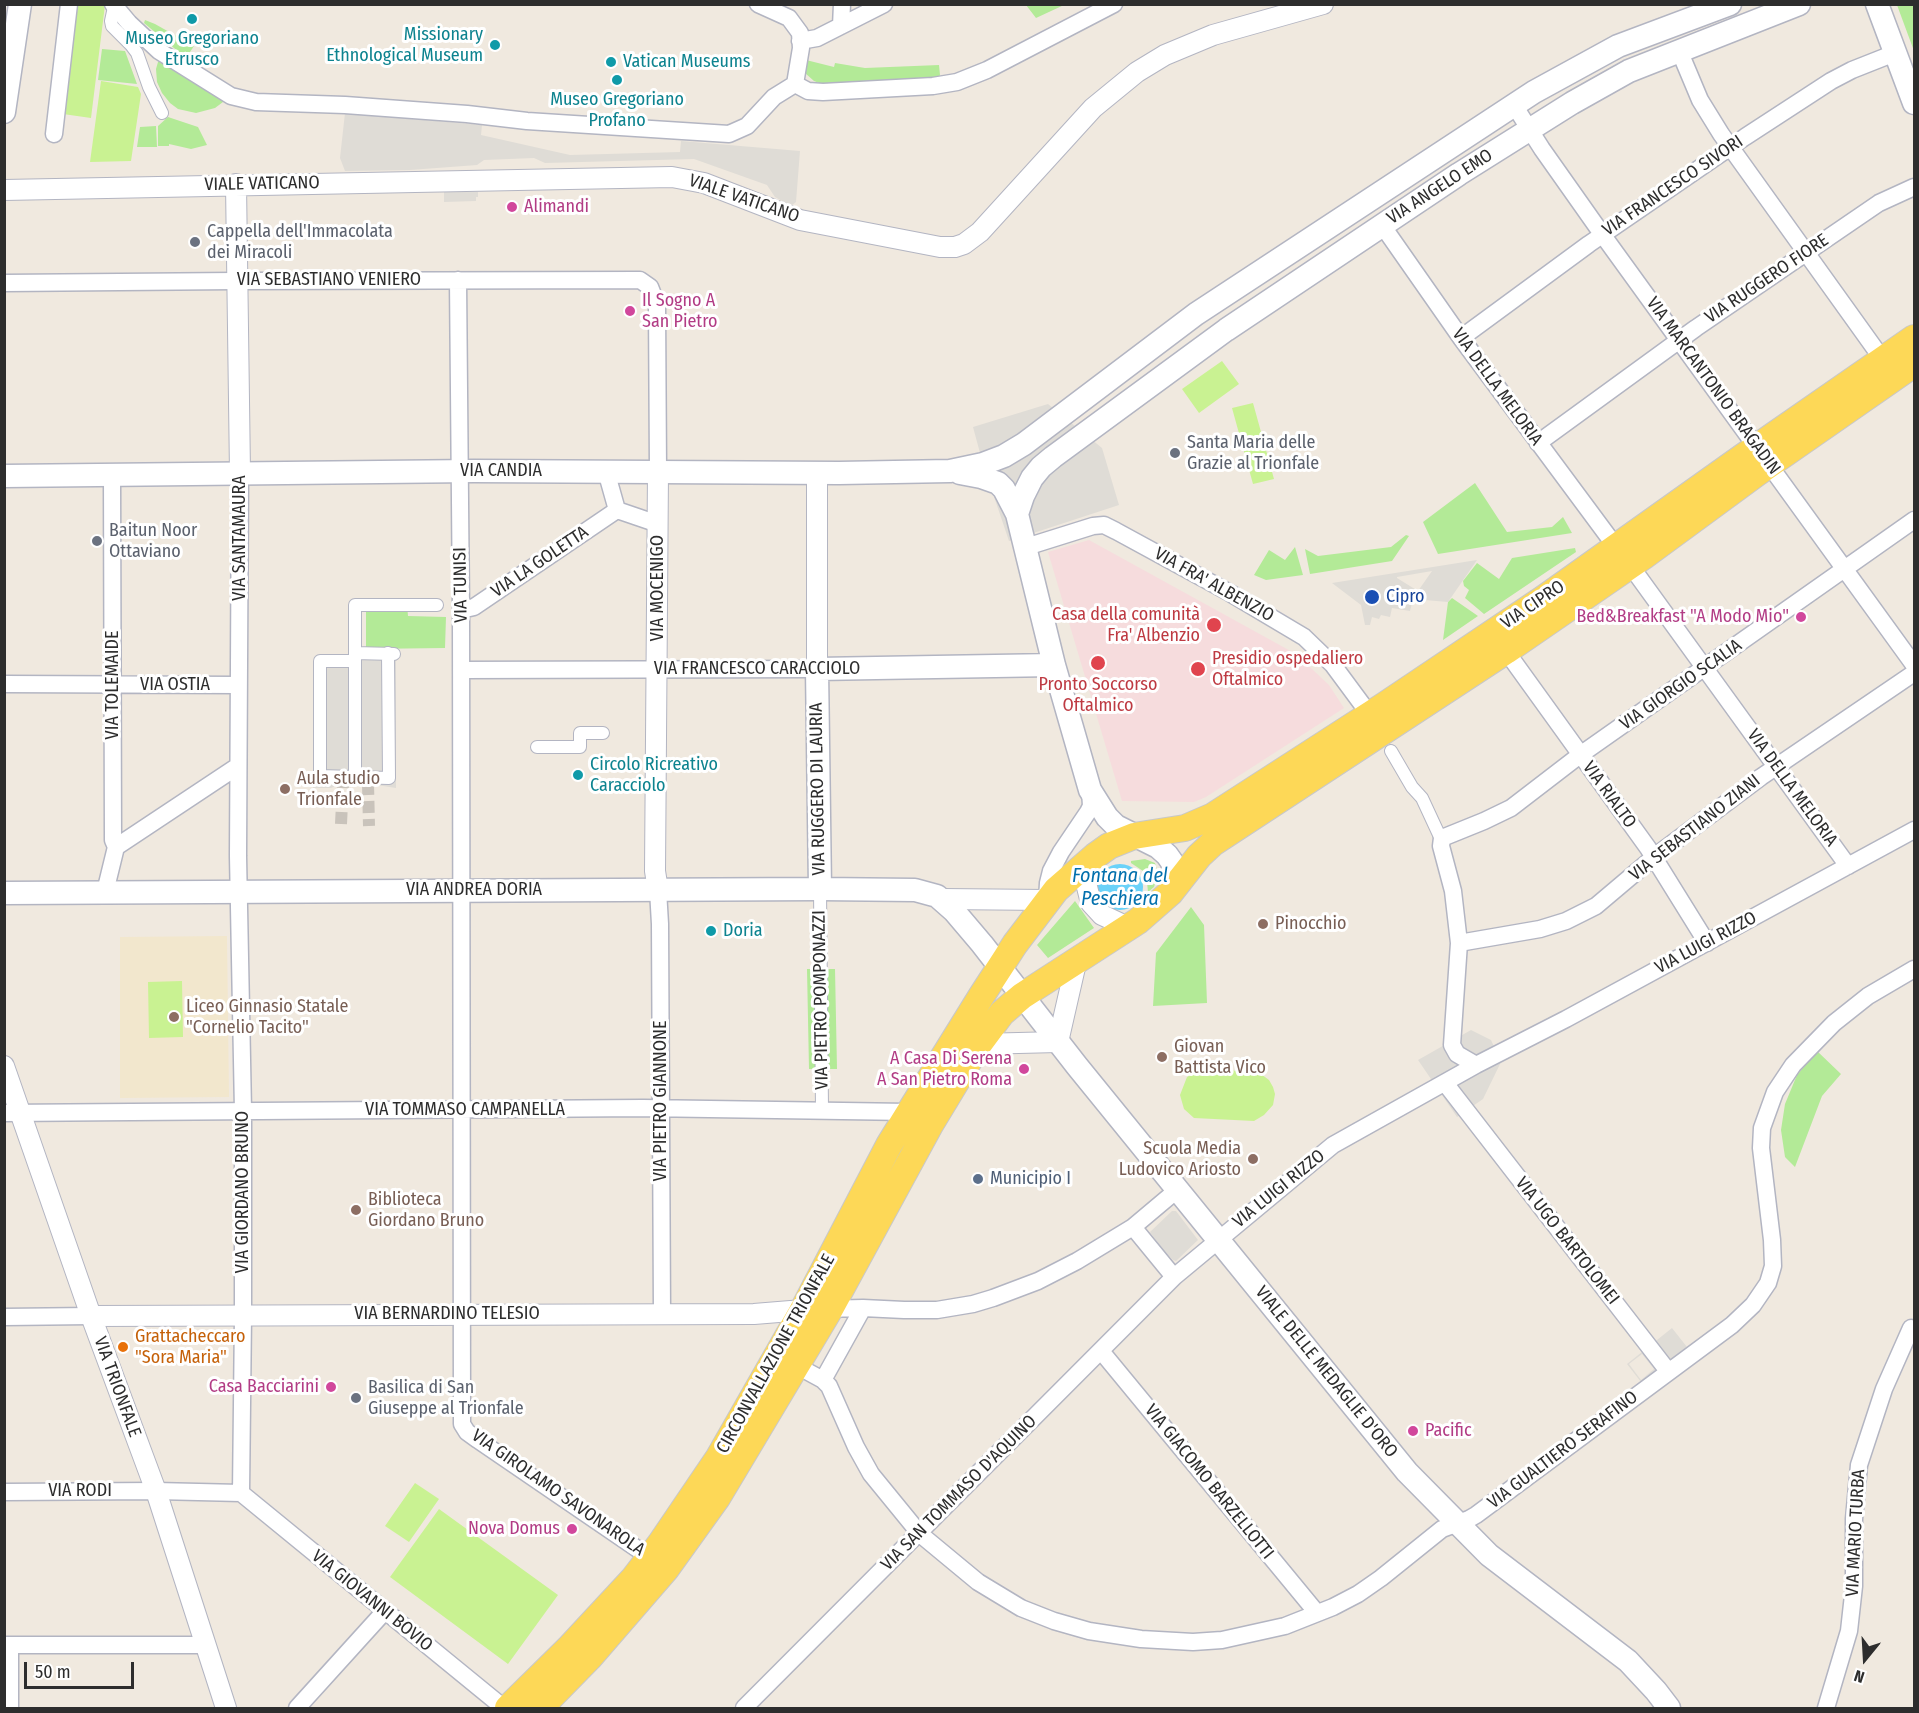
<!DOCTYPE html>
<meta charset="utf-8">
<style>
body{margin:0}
#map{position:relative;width:1919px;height:1713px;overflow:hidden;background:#f0e9df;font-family:"Fira Sans Condensed",sans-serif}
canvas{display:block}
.frame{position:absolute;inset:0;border:6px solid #2d2d2d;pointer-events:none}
.north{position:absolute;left:1835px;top:1629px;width:60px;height:60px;-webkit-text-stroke:4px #fff;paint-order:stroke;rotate:198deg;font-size:16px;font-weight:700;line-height:24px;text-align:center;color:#2d2d2d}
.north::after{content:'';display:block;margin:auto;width:21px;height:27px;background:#2d2d2d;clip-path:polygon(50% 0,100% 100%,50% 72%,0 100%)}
.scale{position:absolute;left:24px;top:1662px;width:110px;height:27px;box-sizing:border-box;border:3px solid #2d2d2d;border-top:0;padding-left:8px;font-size:18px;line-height:21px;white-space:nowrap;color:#2d2d2d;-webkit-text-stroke:4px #fff;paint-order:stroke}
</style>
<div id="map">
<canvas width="1919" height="1713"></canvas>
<div class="frame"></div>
<div class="north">N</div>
<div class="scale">50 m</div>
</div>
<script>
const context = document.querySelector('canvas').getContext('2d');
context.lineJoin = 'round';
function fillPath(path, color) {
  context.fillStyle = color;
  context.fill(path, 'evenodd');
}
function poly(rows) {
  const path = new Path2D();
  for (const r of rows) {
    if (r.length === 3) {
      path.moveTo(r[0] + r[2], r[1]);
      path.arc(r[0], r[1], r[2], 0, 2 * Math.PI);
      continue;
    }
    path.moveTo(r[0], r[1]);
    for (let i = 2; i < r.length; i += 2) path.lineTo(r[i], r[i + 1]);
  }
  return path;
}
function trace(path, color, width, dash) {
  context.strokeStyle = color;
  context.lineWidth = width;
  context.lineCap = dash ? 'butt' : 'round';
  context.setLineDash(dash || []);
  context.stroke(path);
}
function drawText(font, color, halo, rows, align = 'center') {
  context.font = font + ' "Fira Sans Condensed",sans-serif';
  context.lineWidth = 6;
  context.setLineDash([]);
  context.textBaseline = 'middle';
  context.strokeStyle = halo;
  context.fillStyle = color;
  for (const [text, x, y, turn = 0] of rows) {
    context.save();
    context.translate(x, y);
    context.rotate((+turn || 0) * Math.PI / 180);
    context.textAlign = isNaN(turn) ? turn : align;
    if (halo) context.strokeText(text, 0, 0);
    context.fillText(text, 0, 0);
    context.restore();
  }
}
const education = poly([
 [227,936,229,1097,120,1098,120,937]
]);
const medical = poly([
 [1089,540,1296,654,1329,685,1344,708,1206,797,1194,802,1122,801,1048,552]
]);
const green = poly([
 [1026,5,1064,5,1036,18],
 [1897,5,1914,5,1914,51],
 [145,20,155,24,194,46,186,58,144,23],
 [102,49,125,51,137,84,98,80],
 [162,60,223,98,223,102,215,108,196,113,178,109,170,103,162,93,157,82,156,69,158,62],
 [806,60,834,67,835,63,865,68,939,65,940,75,938,78,827,86,814,81,805,73],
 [168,117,198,127,207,145,191,149,169,144,169,146,158,146,158,126],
 [156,126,157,147,137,147,140,127],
 [1475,483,1507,532,1552,527,1563,517,1572,533,1438,554,1423,522],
 [1406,535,1409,536,1392,561,1310,574,1305,549,1318,556,1391,547],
 [1295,547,1303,575,1266,580,1254,575,1269,550,1285,560],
 [1575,548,1576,552,1484,614,1465,598,1469,590,1464,586,1463,581,1477,563,1499,579,1512,558],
 [1452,598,1478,616,1443,640,1448,602],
 [407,604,408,616,446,617,445,648,366,649,366,605],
 [1145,859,1155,863,1158,874,1154,887,1148,892,1147,882,1143,871,1131,863,1131,861],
 [1075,901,1094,928,1048,958,1037,945],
 [1191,907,1204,925,1207,1003,1153,1006,1156,953],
 [807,969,835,969,837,1069,809,1069],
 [1817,1051,1841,1074,1822,1096,1795,1167,1785,1157,1781,1130,1785,1104,1797,1075]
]);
const pitch = poly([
 [78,5,105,5,91,118,63,114],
 [101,81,138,87,141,94,131,161,90,162],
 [1222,361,1239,384,1199,413,1182,389],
 [1253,403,1274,479,1253,484,1232,408],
 [182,981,183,1037,149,1038,148,982],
 [1200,1070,1257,1071,1269,1080,1273,1087,1275,1094,1273,1105,1264,1115,1254,1121,1194,1118,1184,1109,1180,1095,1187,1077],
 [415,1483,439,1499,409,1542,385,1526],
 [439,1509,558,1595,508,1664,390,1577]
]);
const plaza = poly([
 [345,113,482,125,481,135,570,155,680,152,681,141,800,151,796,202,791,206,775,197,767,185,694,159,545,163,534,158,484,160,477,165,410,170,345,171,340,158],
 [444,192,478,192,478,197,476,197,476,201,444,202],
 [1048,404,1102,448,1119,505,1009,541,983,464,973,427],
 [1477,560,1448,602,1413,599,1410,611,1392,608,1390,617,1381,615,1379,619,1372,617,1370,625,1365,625,1361,605,1332,583],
 [1432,571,1418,591,1397,578,1397,577],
 [314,657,396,657,396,788,357,782,343,783,331,788,313,788],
 [1471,1030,1491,1040,1501,1062,1483,1099,1457,1117,1418,1060],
 [1172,1211,1176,1211,1198,1240,1176,1261,1173,1260,1163,1250,1150,1232],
 [1672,1328,1687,1347,1641,1382,1627,1364],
 [1642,1354,1654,1369,1641,1380,1629,1364]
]);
const water = poly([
 [1120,887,23]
]);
const pedestrianTunnel = poly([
 [368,783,369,826],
 [341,824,343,783]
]);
const pedestrian = poly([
 [114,7,111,21,112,26,131,45,137,53,149,87,162,113],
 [355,653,394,654],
 [355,661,320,661,320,776,389,778,388,653],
 [537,747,580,747,580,733,603,733],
 [1391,751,1412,787,1422,798,1441,839],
 [355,777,355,605,437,605],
 [820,889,822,1110]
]);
const minor = poly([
 [113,4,129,23,159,51,231,96,256,102,345,105,467,114,527,121,729,134,747,126,774,97,795,84],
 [758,4,789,18,800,33,801,48,795,84],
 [841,26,842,4],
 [800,41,817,38,884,4],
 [1679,50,1700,100,1721,134,1883,360],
 [795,84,808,91,823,92,933,86,957,82,987,70,1114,4],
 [1514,105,1542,149,1602,234,1914,665],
 [54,134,69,4],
 [1382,225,1461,338,1616,547],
 [458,280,461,610,462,1424,467,1432,478,1440,658,1563],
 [4,283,236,281,640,280,650,287,657,305,658,471],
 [1461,338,1589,244,1745,137,1831,81,1852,70,1895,53],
 [1538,443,1696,328,1879,203,1914,187],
 [606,471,617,510],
 [240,473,238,856,243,1111,243,1315,241,1493],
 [617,510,658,524],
 [1026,547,1093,526,1104,525,1116,531,1230,593,1304,637,1333,665,1370,715],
 [1630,565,1848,866],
 [461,610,474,607,617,510],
 [1506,651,1648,848,1707,943],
 [461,670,817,669],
 [4,684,238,685],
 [116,847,238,766],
 [658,890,660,924,662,1313],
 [105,892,116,847,113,840,112,475],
 [1047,900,1048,883,1051,871,1061,852,1088,812,1091,806,1090,790],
 [1459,943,1540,929,1566,921,1596,906,1654,857,1761,777,1914,673],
 [1476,1065,1457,1054,1452,1045,1459,943,1453,891,1441,846,1442,838,1484,821,1511,808,1580,755,1914,520],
 [1445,1083,1668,1371],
 [4,1113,643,1108,909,1112],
 [1133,1227,1174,1277],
 [823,1309,863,1308,904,1310,937,1310,973,1304,993,1298,1038,1281,1077,1261,1133,1227,1177,1190],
 [4,1317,91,1316],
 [1101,1351,1317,1613],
 [788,1361,823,1380,829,1386,856,1447,871,1474,920,1534,978,1582,1021,1608,1054,1621,1089,1631,1141,1639,1193,1642,1222,1640,1285,1626,1333,1607,1358,1594,1381,1578,1442,1529,1469,1519,1476,1515,1732,1325,1753,1305,1768,1283,1773,1266,1772,1240,1761,1148,1762,1128,1775,1092,1793,1065,1834,1023,1868,996,1914,969],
 [823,1380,863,1308],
 [4,1492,156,1491,241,1493],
 [241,1493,504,1708],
 [4,1645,206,1645],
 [10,1645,10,1708],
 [297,1708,384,1612],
 [744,1708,1174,1277,1333,1145,1476,1065,1566,1019,1914,830],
 [1826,1708,1849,1631,1854,1586,1854,1519,1859,1465,1884,1389,1911,1328]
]);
const tertiary = poly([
 [236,184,240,473],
 [4,190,672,177,704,183,800,220,940,247,955,247,964,244,980,232,1093,108,1137,72,1165,55,1213,35,1323,4],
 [817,472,817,669],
 [1095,856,1086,883,1091,903,1102,915,1130,928],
 [658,890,655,871,658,471],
 [942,899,1047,900],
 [979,1044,1058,1042,1076,963],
 [4,1066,91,1316,156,1491,226,1708],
 [91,1316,754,1314,803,1310]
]);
const secondary = poly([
 [1877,4,1914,103],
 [4,112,20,4],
 [960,473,981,477,998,483,1004,489,1017,514,1054,665,1090,790,1107,817,1116,826,1158,847,1167,855,1172,862,1174,872,1170,893],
 [4,476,474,471,839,473,950,471,983,464,1004,456,1024,444,1196,314,1534,92,1618,46,1730,4],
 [1017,514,1023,496,1032,478,1041,467,1053,457,1226,330,1459,174,1572,103,1629,71,1799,4],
 [820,889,817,669,1054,665],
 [4,893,820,889,915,890,937,896,954,911,982,944,1077,1066,1407,1472,1489,1555,1628,1661,1656,1691,1669,1708]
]);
const primary = poly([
 [508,1708,569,1648,634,1578,660,1544,719,1457,803,1310,889,1145,982,995,1015,944,1056,890,1095,856,1109,846,1134,836,1185,828,1213,816,1385,705,1543,599,1744,456,1914,338],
 [540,1708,589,1658,666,1569,717,1498,830,1309,930,1125,979,1044,1002,1013,1022,996,1138,921,1170,893,1199,856,1213,843,1506,651,1644,556,1757,473,1914,364]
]);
const markers = [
 [192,19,6,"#0f9aa8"],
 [495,45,6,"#0f9aa8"],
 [611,62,6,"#0f9aa8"],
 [617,80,6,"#0f9aa8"],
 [512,207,6,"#d1479c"],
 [195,242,6,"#6b7280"],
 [630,311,6,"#d1479c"],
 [1175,453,6,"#6b7280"],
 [97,541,6,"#6b7280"],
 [1372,597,8,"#1a4fb4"],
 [1801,617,6,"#d1479c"],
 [1214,625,8,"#e0444e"],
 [1098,663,8,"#e0444e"],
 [1198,669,8,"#e0444e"],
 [578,775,6,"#0f9aa8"],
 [285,789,6,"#8d6e63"],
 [1263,924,6,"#8d6e63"],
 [711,931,6,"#0f9aa8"],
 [174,1017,6,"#8d6e63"],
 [1162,1057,6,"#8d6e63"],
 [1024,1069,6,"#d1479c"],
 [1253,1159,6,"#8d6e63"],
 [978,1179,6,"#5c6f8a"],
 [356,1210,6,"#8d6e63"],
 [123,1347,6,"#e8710a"],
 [331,1387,6,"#d1479c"],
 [356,1398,6,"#6b7280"],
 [1413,1431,6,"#d1479c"],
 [572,1529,6,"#d1479c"]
];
const cultureNames = [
 ["Missionary",483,35,"right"],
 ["Ethnological Museum",483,56,"right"],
 ["Museo Gregoriano",192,39,"center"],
 ["Etrusco",192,60,"center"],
 ["Vatican Museums",623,62],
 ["Museo Gregoriano",617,100,"center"],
 ["Profano",617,121,"center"],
 ["Circolo Ricreativo",590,765],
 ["Caracciolo",590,786],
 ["Doria",723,931]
];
const streetNames = [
 ["VIALE VATICANO",262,184,-1],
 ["VIA FRANCESCO SIVORI",1673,186,-34],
 ["VIA ANGELO EMO",1440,187,-33],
 ["VIALE VATICANO",744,199,19],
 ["VIA RUGGERO FIORE",1767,279,-34],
 ["VIA SEBASTIANO VENIERO",329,280],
 ["VIA MARCANTONIO BRAGADIN",1713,386,54],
 ["VIA DELLA MELORIA",1497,387,54],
 ["VIA CANDIA",501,471],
 ["VIA SANTAMAURA",240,538,-90],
 ["VIA LA GOLETTA",540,562,-34],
 ["VIA TUNISI",461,585,-91],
 ["VIA FRA' ALBENZIO",1214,585,29],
 ["VIA MOCENIGO",658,588,-90],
 ["VIA CIPRO",1533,605,-34],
 ["VIA FRANCESCO CARACCIOLO",757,669],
 ["VIA TOLEMAIDE",113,685,-90],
 ["VIA OSTIA",175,685],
 ["VIA GIORGIO SCALIA",1681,685,-35],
 ["VIA DELLA MELORIA",1792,788,54],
 ["VIA RUGGERO DI LAURIA",818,789,-91],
 ["VIA RIALTO",1609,795,54],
 ["VIA SEBASTIANO ZIANI",1695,828,-38],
 ["VIA ANDREA DORIA",474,890],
 ["VIA LUIGI RIZZO",1706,943,-28],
 ["VIA PIETRO POMPONAZZI",821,1000,-91],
 ["VIA PIETRO GIANNONE",661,1101,-90],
 ["VIA TOMMASO CAMPANELLA",465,1110],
 ["VIA LUIGI RIZZO",1279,1189,-39],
 ["VIA GIORDANO BRUNO",243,1192,-90],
 ["VIA UGO BARTOLOMEI",1567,1241,52],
 ["VIA BERNARDINO TELESIO",447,1314],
 ["CIRCONVALLAZIONE TRIONFALE",776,1354,-61],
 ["VIALE DELLE MEDAGLIE D'ORO",1326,1372,51],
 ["VIA TRIONFALE",117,1387,70],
 ["VIA GUALTIERO SERAFINO",1563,1450,-37],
 ["VIA GIACOMO BARZELLOTTI",1209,1482,51],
 ["VIA RODI",80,1491],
 ["VIA GIROLAMO SAVONAROLA",558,1493,35],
 ["VIA SAN TOMMASO D'AQUINO",959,1493,-45],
 ["VIA MARIO TURBA",1856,1533,-87],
 ["VIA GIOVANNI BOVIO",372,1601,39]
];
const hotelNames = [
 ["Alimandi",524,207,"left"],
 ["Il Sogno A",642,301,"left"],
 ["San Pietro",642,322,"left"],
 ["Bed&Breakfast \"A Modo Mio\"",1789,617],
 ["A Casa Di Serena",1012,1059],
 ["A San Pietro Roma",1012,1080],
 ["Casa Bacciarini",319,1387],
 ["Pacific",1425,1431,"left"],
 ["Nova Domus",560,1529]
];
const worshipNames = [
 ["Cappella dell'Immacolata",207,232],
 ["dei Miracoli",207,253],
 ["Santa Maria delle",1187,443],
 ["Grazie al Trionfale",1187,464],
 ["Baitun Noor",109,531],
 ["Ottaviano",109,552],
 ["Basilica di San",368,1388],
 ["Giuseppe al Trionfale",368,1409]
];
const transitNames = [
 ["Cipro",1386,597]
];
const healthNames = [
 ["Casa della comunità",1200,615],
 ["Fra' Albenzio",1200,636],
 ["Presidio ospedaliero",1212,659,"left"],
 ["Oftalmico",1212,680,"left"],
 ["Pronto Soccorso",1098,685,"center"],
 ["Oftalmico",1098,706,"center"]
];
const educationNames = [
 ["Aula studio",297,779],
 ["Trionfale",297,800],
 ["Pinocchio",1275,924],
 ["Liceo Ginnasio Statale",186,1007],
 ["\"Cornelio Tacito\"",186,1028],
 ["Giovan",1174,1047],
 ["Battista Vico",1174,1068],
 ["Scuola Media",1241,1149,"right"],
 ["Ludovico Ariosto",1241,1170,"right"],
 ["Biblioteca",368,1200],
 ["Giordano Bruno",368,1221]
];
const serviceNames = [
 ["Municipio I",990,1179]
];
const foodNames = [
 ["Grattacheccaro",135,1337],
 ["\"Sora Maria\"",135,1358]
];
const waterNames = [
 ["Fontana del",1120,876],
 ["Peschiera",1120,899]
];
fillPath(education, '#f2e7cd');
fillPath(medical, '#f6dcdd');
fillPath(green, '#b3ea97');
fillPath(pitch, '#c9f292');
fillPath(plaza, '#dfdcd6');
fillPath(water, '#6ad2f9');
trace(pedestrianTunnel, '#c9c3bb', 12, [12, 6]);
trace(pedestrian, '#b3b5c2', 14);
trace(minor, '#b3b5c2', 19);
trace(tertiary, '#b3b5c2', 22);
trace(secondary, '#b3b5c2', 25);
trace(primary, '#c8c8c8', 28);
trace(pedestrian, '#fff', 12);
trace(minor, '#fff', 16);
trace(tertiary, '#fff', 20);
trace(secondary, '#fff', 22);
trace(primary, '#fdd857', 26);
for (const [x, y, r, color] of markers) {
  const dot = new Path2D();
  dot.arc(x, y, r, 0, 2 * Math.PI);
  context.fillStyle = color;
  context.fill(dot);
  trace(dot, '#fff', 2);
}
drawText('18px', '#0d838f', '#fff', cultureNames, 'left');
drawText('18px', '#2d2d2d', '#fff', streetNames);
drawText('18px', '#b23c85', '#fff', hotelNames, 'right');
drawText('18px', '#5b616d', '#fff', worshipNames, 'left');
drawText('18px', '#164399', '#fff', transitNames, 'left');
drawText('18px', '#be3a42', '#fff', healthNames, 'right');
drawText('18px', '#785e54', '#fff', educationNames, 'left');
drawText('18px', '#4e5e75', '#fff', serviceNames, 'left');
drawText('18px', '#c56008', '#fff', foodNames, 'left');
drawText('italic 20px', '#0270ad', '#fff', waterNames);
</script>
